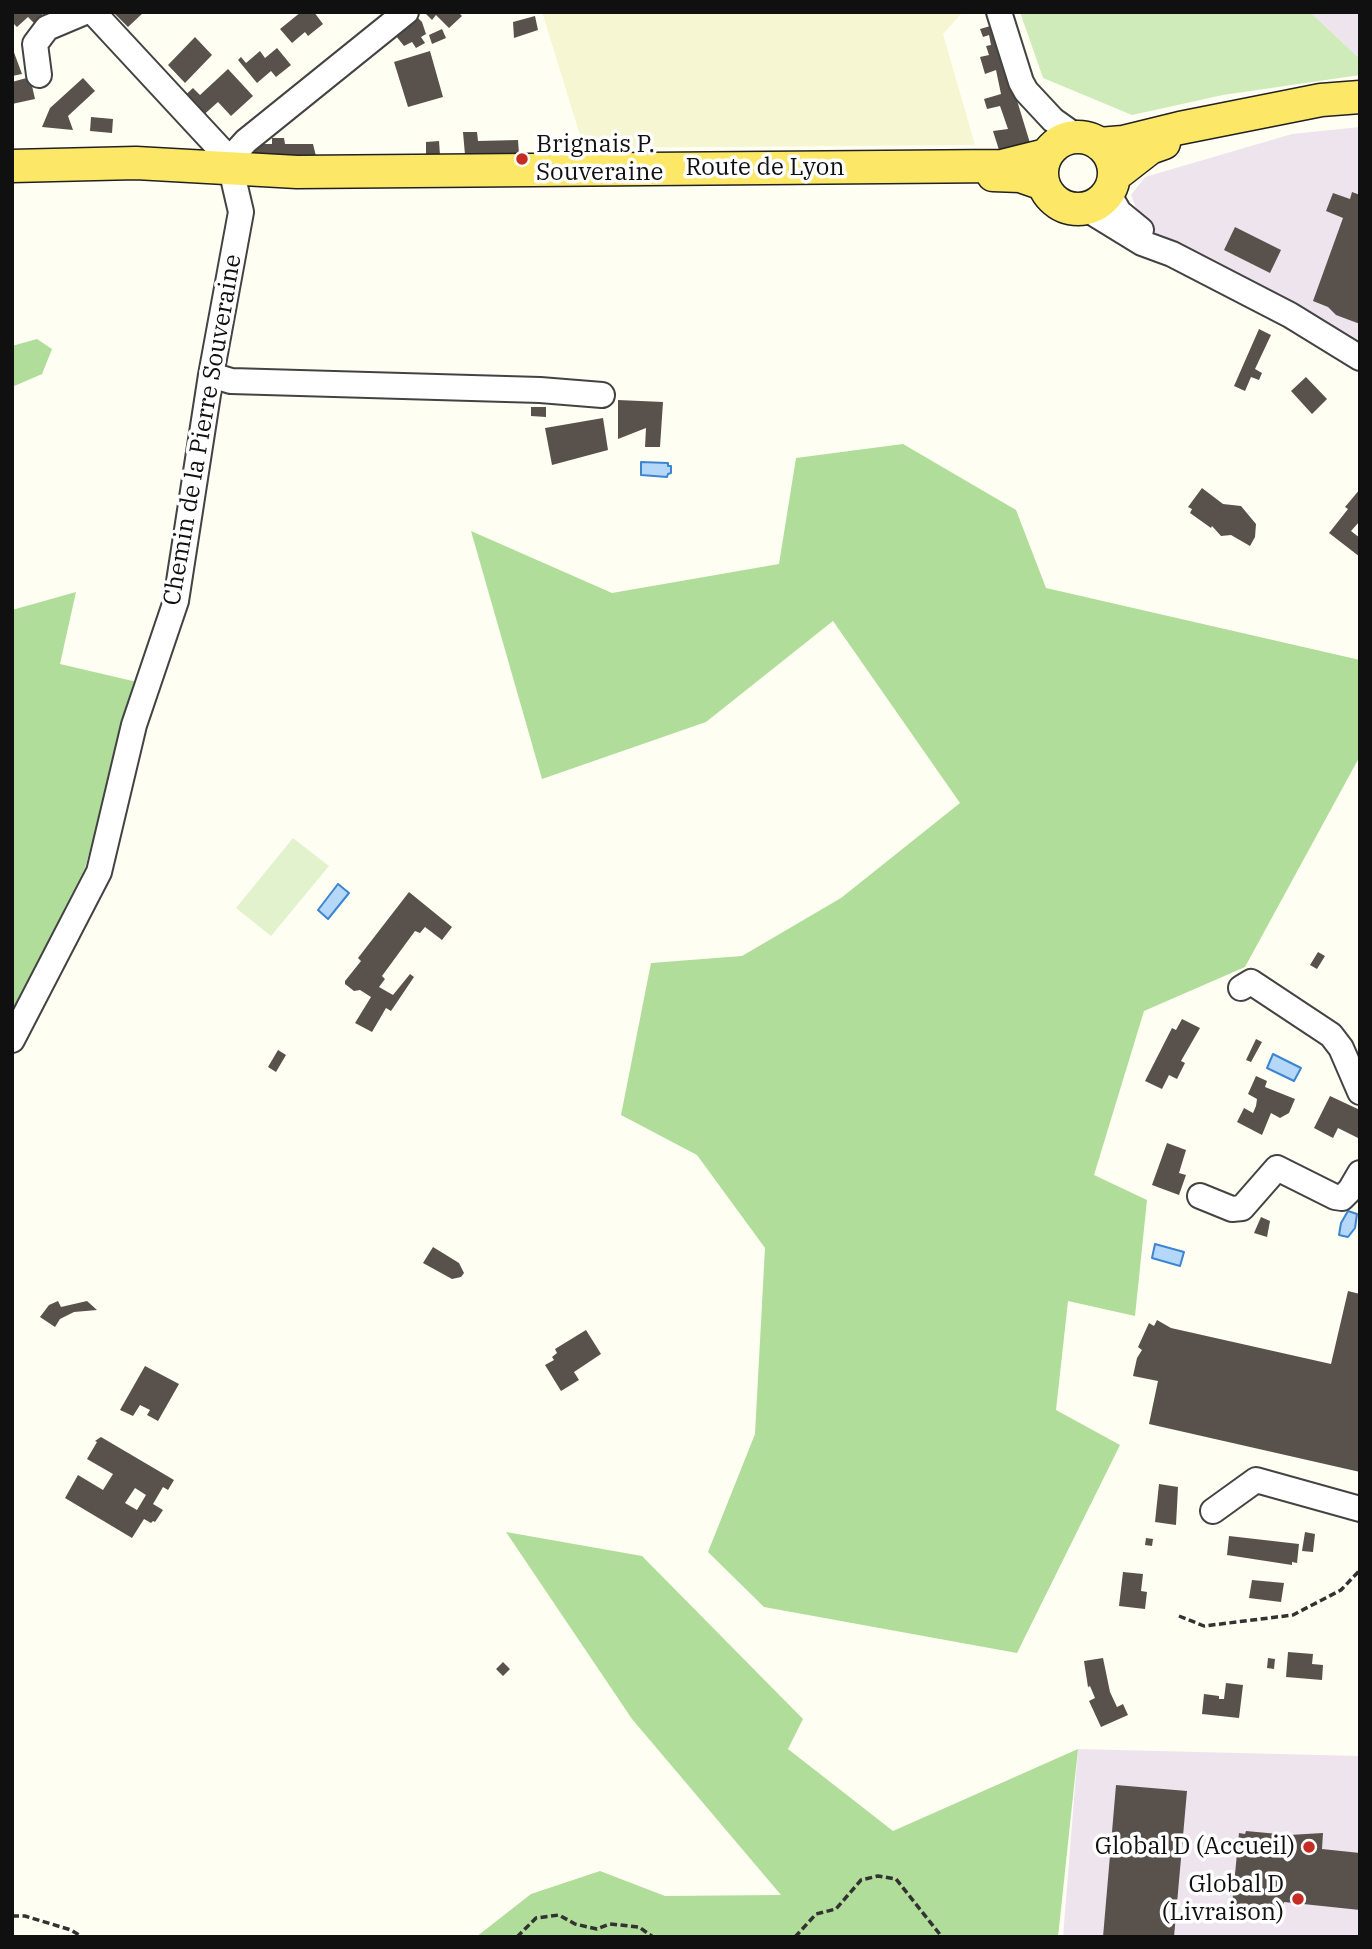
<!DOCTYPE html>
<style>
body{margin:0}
#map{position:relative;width:1372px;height:1949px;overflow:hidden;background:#fffef3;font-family:"IBM Plex Serif",serif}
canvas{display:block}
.frame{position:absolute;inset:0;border:14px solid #101010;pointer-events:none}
</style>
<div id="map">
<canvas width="1372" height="1949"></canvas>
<div class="frame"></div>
</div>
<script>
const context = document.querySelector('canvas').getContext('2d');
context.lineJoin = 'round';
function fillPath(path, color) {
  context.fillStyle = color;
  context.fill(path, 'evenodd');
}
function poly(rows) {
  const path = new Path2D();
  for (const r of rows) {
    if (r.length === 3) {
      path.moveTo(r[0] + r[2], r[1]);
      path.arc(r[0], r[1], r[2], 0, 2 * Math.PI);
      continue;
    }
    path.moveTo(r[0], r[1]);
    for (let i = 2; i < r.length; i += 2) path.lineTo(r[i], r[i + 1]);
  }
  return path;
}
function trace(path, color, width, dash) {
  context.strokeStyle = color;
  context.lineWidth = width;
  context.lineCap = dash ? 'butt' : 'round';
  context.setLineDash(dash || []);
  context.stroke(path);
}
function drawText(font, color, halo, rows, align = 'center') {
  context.font = font + ' "IBM Plex Serif",serif';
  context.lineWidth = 7;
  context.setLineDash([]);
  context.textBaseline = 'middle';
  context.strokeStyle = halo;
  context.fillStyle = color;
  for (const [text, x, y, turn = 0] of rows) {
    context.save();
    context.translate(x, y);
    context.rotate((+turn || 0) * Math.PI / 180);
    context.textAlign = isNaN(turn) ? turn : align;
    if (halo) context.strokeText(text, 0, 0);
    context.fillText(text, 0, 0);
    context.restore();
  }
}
const industrial = poly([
 [1310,12,1360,12,1360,59],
 [1360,127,1360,355,1144,229,1131,195,1145,177,1292,134],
 [1078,1749,1360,1756,1360,1937,1063,1937]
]);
const farmland = poly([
 [542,12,963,12,943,34,975,145,584,148]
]);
const green = poly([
 [1020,12,1310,12,1360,59,1360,75,1223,95,1132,115,1043,78]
]);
const forest = poly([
 [37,339,52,349,42,374,12,387,12,346],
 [903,444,1016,510,1046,588,1360,660,1360,756,1245,967,1144,1011,1094,1175,1147,1200,1135,1316,1068,1301,1056,1410,1120,1445,1017,1653,764,1607,708,1552,755,1434,765,1248,697,1155,621,1115,651,963,742,956,841,898,960,803,833,621,706,722,542,779,471,531,612,593,779,564,796,458],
 [76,592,60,664,137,682,85,868,12,1012,12,610],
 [506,1532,642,1556,803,1719,788,1749,893,1831,1078,1749,1058,1937,476,1937,531,1894,600,1871,665,1896,781,1895,632,1719]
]);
const pitch = poly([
 [293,838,329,866,271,936,236,908]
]);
const water = poly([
 [641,462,668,463,668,466,671,466,671,473,668,474,667,477,641,475,641,462],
 [338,884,349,893,328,919,318,910,338,884],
 [1273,1054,1301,1068,1294,1081,1267,1068,1273,1054],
 [1348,1211,1357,1214,1355,1228,1348,1237,1339,1235,1341,1223,1348,1211],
 [1155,1244,1184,1252,1180,1266,1152,1258,1155,1244]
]);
const building = poly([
 [12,12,52,12,46,18,43,14,34,23,28,17,17,27,12,22],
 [113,12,144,12,128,27],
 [301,12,314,12,323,24,308,36,305,32,292,43,280,29],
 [424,12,458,12,462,16,449,28,436,15,432,20],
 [414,14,422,22,426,34,421,37,425,43,416,48,412,42,404,46,392,31],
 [535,16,538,30,514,38,513,22],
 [994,25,1030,143,999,150,993,131,1008,129,1000,106,987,109,984,99,1001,94,996,70,985,74,980,57,989,55,986,46,991,45,989,35,983,37,980,29],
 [442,29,446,38,432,44,429,35],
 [195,37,212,55,185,83,168,65],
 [12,47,22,74,12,76],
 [277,48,291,65,276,77,271,71,257,83,238,60,241,57,246,63,260,51,265,58],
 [430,51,443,97,408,107,394,62],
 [228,69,253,96,231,116,218,102,199,119,180,100,193,88,200,95],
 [30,77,35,99,12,104,12,82],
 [83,78,95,91,68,116,73,130,42,127,50,108],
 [91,117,113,119,112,133,90,131],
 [463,132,477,132,478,141,518,140,519,154,465,155],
 [272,138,284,138,285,144,313,144,316,156,251,157,251,144,272,144],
 [439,141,440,155,426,155,426,142],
 [1352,192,1360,195,1360,324,1336,315,1328,307,1313,301,1343,218,1326,211,1333,193,1350,199],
 [1235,227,1281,250,1270,273,1224,250],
 [1259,329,1271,335,1255,369,1262,373,1259,380,1251,377,1245,391,1234,386],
 [1306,377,1327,399,1312,414,1291,391],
 [618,400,663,402,660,447,645,447,646,428,618,439],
 [531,407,546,407,546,417,531,416],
 [603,418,608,450,552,465,545,428],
 [1202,488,1223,504,1241,506,1256,524,1255,537,1250,546,1231,535,1221,536,1212,526,1211,528,1190,513,1192,509,1188,507],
 [1360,489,1360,521,1351,531,1360,538,1360,557,1329,533,1348,509,1345,507],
 [409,892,452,927,442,940,425,927,420,933,415,931,382,976,385,979,379,987,393,995,410,974,414,977,391,1011,386,1008,372,1032,355,1023,371,997,360,990,354,991,345,984,345,981,361,961,358,958],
 [1318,952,1325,956,1317,969,1310,965],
 [1182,1019,1200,1028,1181,1061,1185,1063,1177,1079,1169,1075,1162,1089,1145,1081,1172,1028,1176,1030],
 [1256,1039,1262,1042,1251,1062,1246,1060],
 [278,1050,286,1055,276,1072,268,1067],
 [1256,1076,1267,1081,1265,1087,1295,1099,1289,1113,1280,1118,1271,1113,1262,1135,1237,1122,1244,1108,1253,1113,1256,1106,1257,1099,1248,1094],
 [1330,1096,1360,1110,1360,1139,1338,1128,1333,1138,1314,1128],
 [1167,1143,1186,1150,1179,1173,1186,1175,1179,1195,1152,1185],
 [1261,1217,1270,1221,1267,1237,1254,1233],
 [433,1247,459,1263,464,1273,461,1277,452,1279,423,1263],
 [1348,1291,1360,1294,1360,1472,1149,1424,1158,1381,1133,1376,1137,1358,1142,1350,1138,1347,1149,1323,1154,1326,1157,1320,1171,1328,1331,1364],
 [58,1301,61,1307,87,1301,97,1310,74,1312,60,1319,55,1327,40,1317,49,1305],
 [586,1330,601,1354,574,1372,579,1380,561,1391,545,1365,554,1360,552,1357,557,1353,555,1349],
 [145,1366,179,1384,158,1421,147,1415,150,1410,140,1405,133,1416,120,1410],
 [101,1437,174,1480,168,1490,163,1487,153,1504,163,1510,155,1522,153,1521,151,1523,144,1519,132,1538,65,1498,78,1475,103,1490,113,1474,87,1459,97,1442,95,1441],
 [135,1488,146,1495,137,1510,125,1503],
 [1159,1484,1178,1487,1176,1525,1155,1522],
 [1305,1532,1315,1534,1313,1552,1302,1551],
 [1229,1536,1299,1544,1297,1563,1292,1562,1292,1565,1227,1555],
 [1146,1538,1153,1539,1152,1546,1145,1545],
 [1123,1572,1143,1574,1141,1591,1147,1592,1145,1609,1119,1606],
 [1252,1580,1284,1583,1281,1602,1249,1598],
 [1288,1652,1313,1654,1312,1664,1323,1665,1322,1680,1286,1677],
 [1103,1658,1110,1692,1117,1707,1123,1704,1128,1715,1101,1727,1089,1701,1095,1698,1090,1686,1088,1687,1084,1661],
 [1268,1658,1275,1659,1274,1669,1267,1668],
 [503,1662,510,1669,503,1676,496,1669],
 [1226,1683,1243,1685,1239,1718,1202,1714,1204,1694,1219,1696,1219,1699,1224,1699],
 [1116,1785,1187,1791,1174,1937,1103,1937],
 [1246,1831,1289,1835,1323,1833,1322,1849,1360,1853,1360,1910,1284,1902,1283,1910,1232,1905,1239,1833,1245,1834]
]);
const path = poly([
 [1179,1616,1204,1626,1293,1615,1341,1590,1360,1570],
 [12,1916,25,1916,71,1930,82,1937],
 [517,1937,536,1918,559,1915,575,1924,597,1929,610,1924,639,1927,653,1937],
 [795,1937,816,1914,836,1909,861,1880,878,1876,896,1879,942,1937]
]);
const minor = poly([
 [93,12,221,150,219,168],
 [999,12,1021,82,1026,91,1053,120,1077,137],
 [39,75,35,44,47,28,85,12],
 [1108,193,1119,212,1141,230],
 [1085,208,1142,243,1172,254,1290,315,1360,358],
 [211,375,231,381,540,390,602,395],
 [1241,988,1251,982,1331,1035,1341,1048,1360,1092],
 [12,1040,99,872,134,725,176,601,211,375,241,212,231,169,236,152,246,141,406,12],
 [1200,1196,1232,1209,1242,1208,1277,1168,1335,1197,1342,1198,1350,1190,1360,1173],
 [1213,1511,1256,1480,1360,1509]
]);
const major = poly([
 [1078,173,36],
 [1099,144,1123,142,1180,128,1321,100,1360,97],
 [12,166,136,163,297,172,1002,166,1046,155],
 [993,175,1020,176,1043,184],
 [1114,176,1150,148,1164,143]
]);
const markers = [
 [522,159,7,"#c52c23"],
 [1309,1847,7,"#c52c23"],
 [1298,1899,7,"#c52c23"]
];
const poiNames = [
 ["Brignais P.",536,145,"left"],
 ["Souveraine",536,173,"left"],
 ["Global D (Accueil)",1295,1847],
 ["Global D",1284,1885],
 ["(Livraison)",1284,1913]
];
const streetNames = [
 ["Route de Lyon",765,168],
 ["Chemin de la Pierre Souveraine",203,430,-80]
];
fillPath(industrial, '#eee4ee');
fillPath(farmland, '#f6f6d2');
fillPath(green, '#cfebba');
fillPath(forest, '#b0dd99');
fillPath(pitch, '#e1f2cd');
fillPath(water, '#b6d8f8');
trace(water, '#3b85d1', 2);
fillPath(building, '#59524c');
trace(minor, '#434343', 28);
trace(major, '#212121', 35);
trace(path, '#323232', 3.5, [7, 3.5]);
trace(minor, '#fff', 24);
trace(major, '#fce766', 32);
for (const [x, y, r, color] of markers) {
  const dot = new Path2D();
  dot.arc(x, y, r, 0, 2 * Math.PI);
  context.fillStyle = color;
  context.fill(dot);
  trace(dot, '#fff', 2.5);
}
drawText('24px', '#101010', '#fff', poiNames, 'right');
drawText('24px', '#101010', '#fff', streetNames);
</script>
